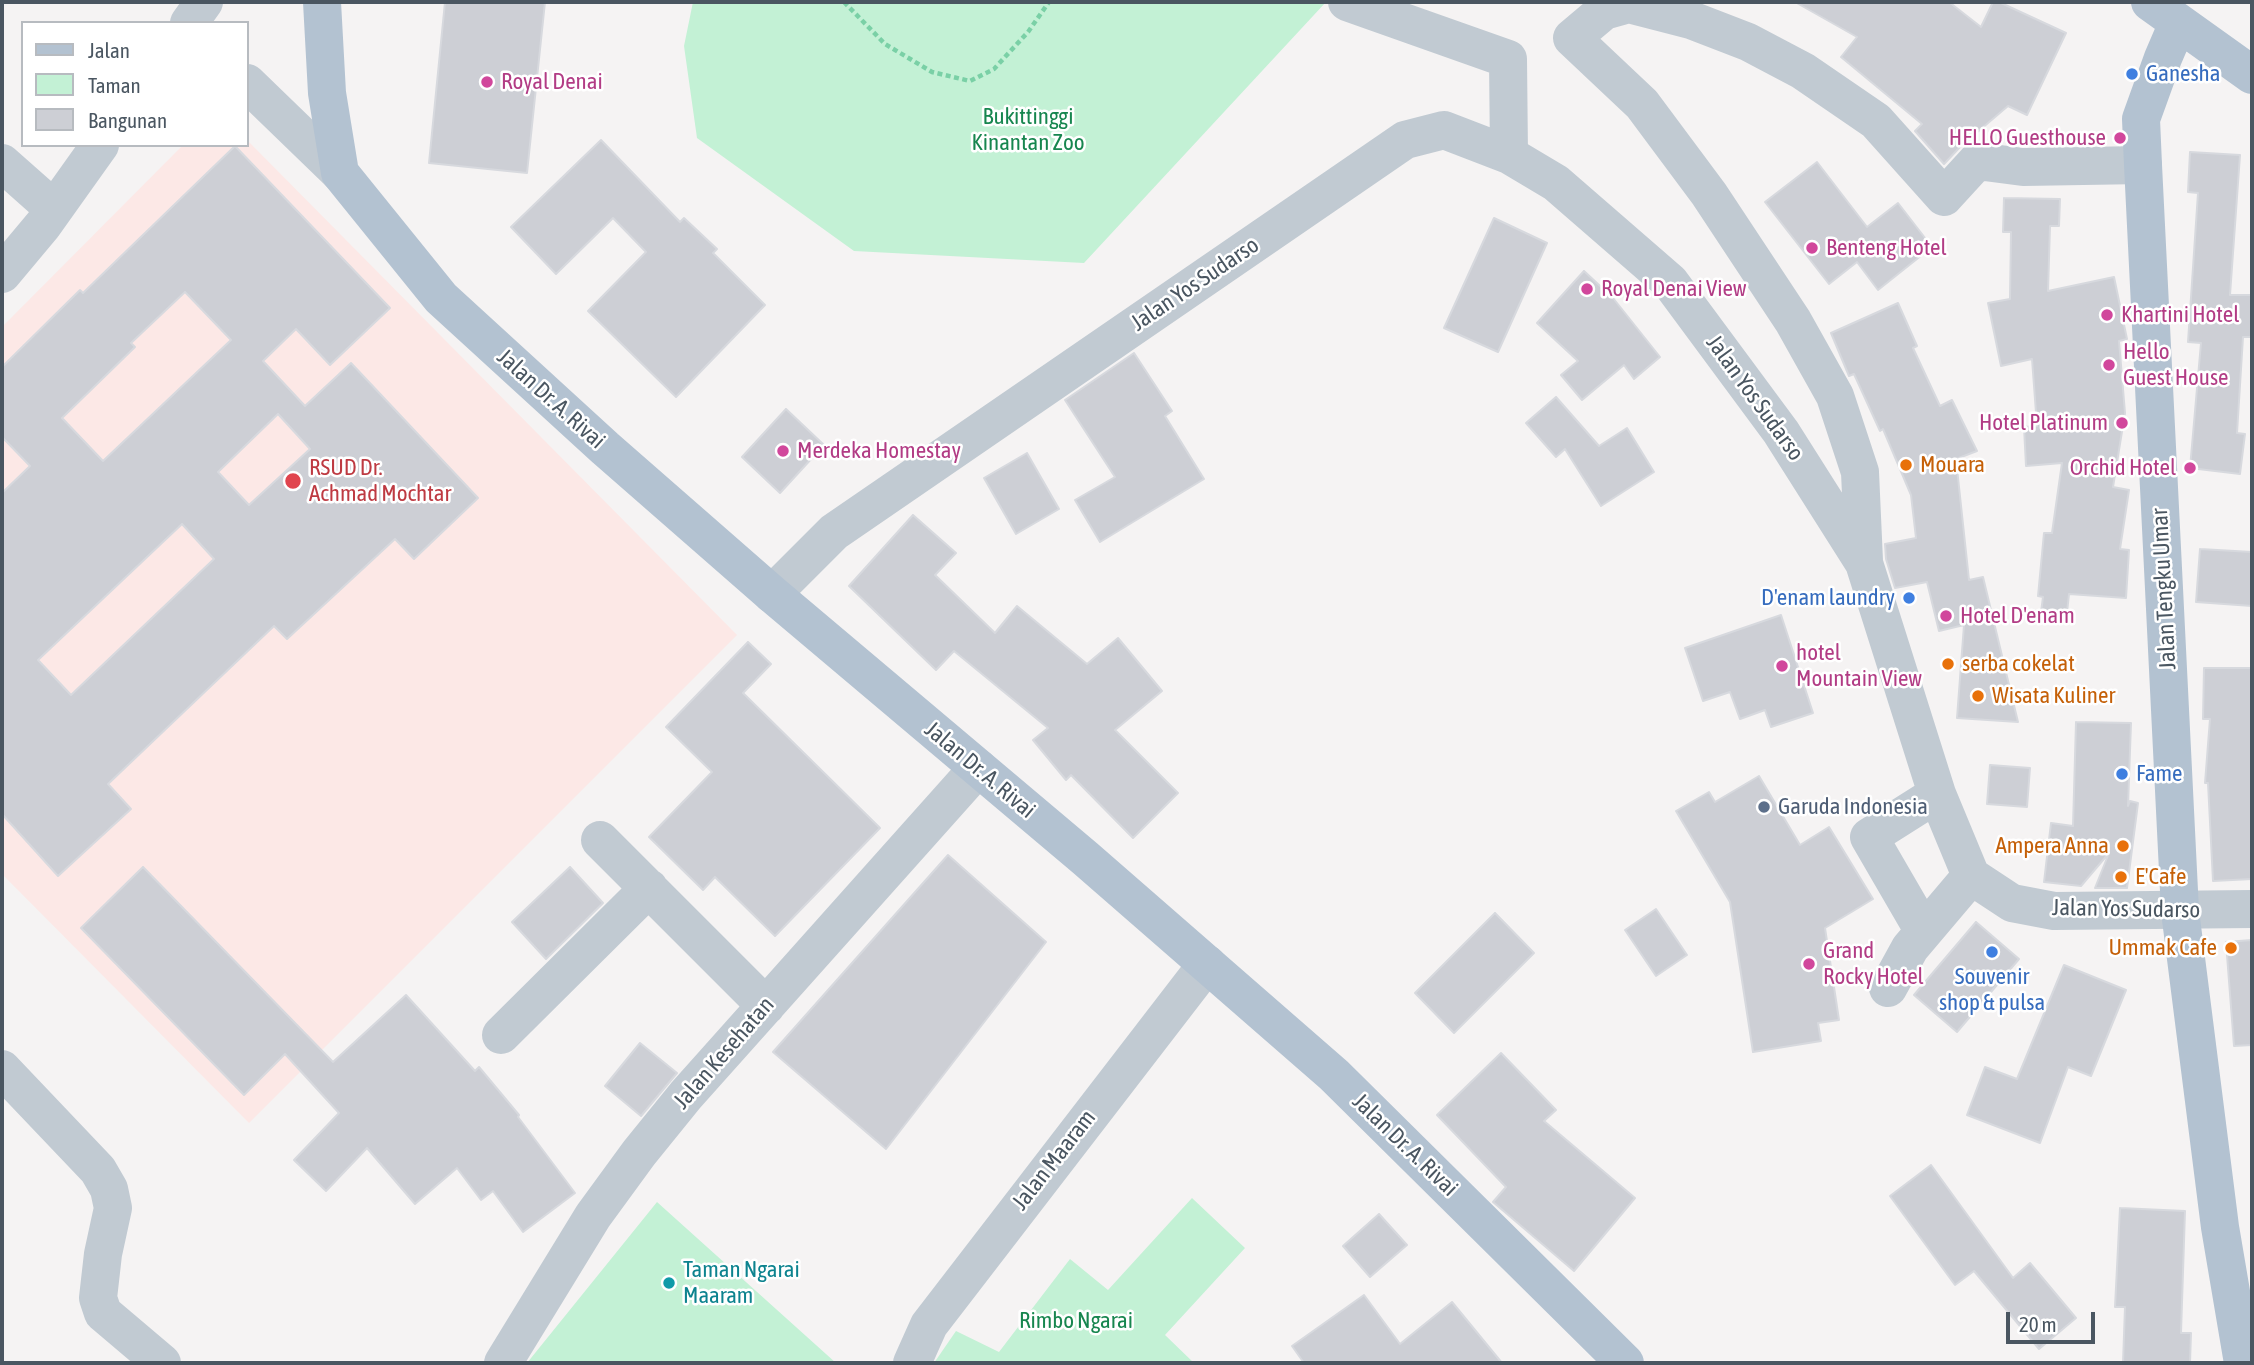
<!DOCTYPE html>
<style>
body{margin:0}
#map{position:relative;width:2254px;height:1365px;overflow:hidden;background:#f5f3f3;font-family:"Asap Condensed",sans-serif}
canvas{display:block}
.frame{position:absolute;inset:0;border:4px solid #4a5661;pointer-events:none}
.legend{position:absolute;left:21px;top:21px;width:228px;height:126px;box-sizing:border-box;background:#fff;border:2px solid #b7bbc0;margin:0;padding:9px 12px;list-style:none;font-size:21px;color:#4a5661}
.legend li{display:flex;align-items:center;gap:14px;height:35px}
.legend b{width:35px;border:2px solid #b7bbc0}
.scale{position:absolute;left:2006px;top:1312px;width:89px;height:32px;box-sizing:border-box;border:4px solid #4a5661;border-top:0;padding-left:9px;font-size:21px;line-height:24px;white-space:nowrap;color:#4a5661;-webkit-text-stroke:5px #fff;paint-order:stroke}
</style>
<div id="map">
<canvas width="2254" height="1365"></canvas>
<div class="frame"></div>
<ul class="legend">
<li><b style="height:9px;background:#b3c2d1"></b>Jalan</li>
<li><b style="height:19px;background:#c3f1d5"></b>Taman</li>
<li><b style="height:19px;background:#cdcfd5"></b>Bangunan</li>
</ul>
<div class="scale">20 m</div>
</div>
<script>
const context = document.querySelector('canvas').getContext('2d');
context.lineJoin = 'round';
function fillPath(path, color) {
  context.fillStyle = color;
  context.fill(path, 'evenodd');
}
function poly(rows) {
  const path = new Path2D();
  for (const r of rows) {
    path.moveTo(r[0], r[1]);
    for (let i = 2; i < r.length; i += 2) path.lineTo(r[i], r[i + 1]);
  }
  return path;
}
function trace(path, color, width, dash) {
  context.strokeStyle = color;
  context.lineWidth = width;
  context.lineCap = dash ? 'butt' : 'round';
  context.setLineDash(dash || []);
  context.stroke(path);
}
function drawText(font, color, halo, rows, align = 'center') {
  context.font = font + ' "Asap Condensed",sans-serif';
  context.lineWidth = 5;
  context.setLineDash([]);
  context.textBaseline = 'middle';
  context.strokeStyle = halo;
  context.fillStyle = color;
  for (const [text, x, y, turn = 0] of rows) {
    context.save();
    context.translate(x, y);
    context.rotate((+turn || 0) * Math.PI / 180);
    context.textAlign = isNaN(turn) ? turn : align;
    if (halo) context.strokeText(text, 0, 0);
    context.fillText(text, 0, 0);
    context.restore();
  }
}
const medical = poly([
 [247,140,737,635,249,1123,2,874,2,327,183,145,247,145]
]);
const green = poly([
 [693,2,1326,2,1084,263,854,251,697,138,684,46],
 [1192,1198,1245,1248,1165,1335,1194,1363,934,1363,956,1331,999,1352,1070,1259,1108,1290],
 [657,1202,836,1363,527,1363]
]);
const building = poly([
 [445,2,545,2,527,173,429,163,445,2],
 [1795,2,1949,2,1981,27,1993,2,1999,2,2066,33,2027,115,2008,106,1961,146,1944,164,1915,131,1922,124,1841,57,1857,37,1795,2],
 [601,140,680,222,684,218,717,249,713,253,765,305,676,397,588,311,646,252,613,218,556,274,511,227,601,140],
 [235,146,390,308,330,365,296,329,263,361,305,406,351,363,478,498,414,559,395,539,287,639,274,626,108,784,131,809,58,876,2,814,2,493,30,466,2,437,2,367,80,290,83,293,235,146],
 [185,292,231,340,103,461,62,418,135,347,131,343,185,292],
 [278,414,310,449,249,505,218,472,278,414],
 [182,524,214,559,71,695,38,660,182,524],
 [2190,152,2240,155,2230,295,2252,295,2252,337,2243,337,2237,433,2245,434,2240,474,2190,468,2201,343,2188,342,2198,193,2188,192,2190,152],
 [1817,162,1867,227,1898,203,1932,247,1878,290,1857,262,1829,284,1765,202,1817,162],
 [2004,198,2060,199,2059,226,2050,226,2048,291,2114,277,2127,339,2119,341,2125,413,2113,487,2129,490,2120,549,2129,550,2126,598,2069,594,2066,622,2040,620,2043,597,2038,596,2044,533,2052,533,2062,463,2026,466,2024,427,2037,426,2032,359,2001,366,1988,303,2010,299,2011,232,2003,232,2004,198],
 [1494,218,1547,243,1498,352,1444,328,1494,218],
 [1584,271,1613,298,1660,357,1634,379,1624,365,1582,400,1561,375,1578,361,1537,323,1584,271],
 [1898,303,1917,346,1913,348,1940,406,1952,400,1977,451,1956,459,1969,580,1983,577,2018,722,1957,718,1964,625,1939,631,1927,582,1895,588,1886,559,1885,544,1916,538,1911,495,1883,429,1880,431,1854,374,1849,376,1831,333,1898,303],
 [1134,353,1172,411,1165,416,1204,479,1100,542,1075,500,1115,477,1065,400,1134,353],
 [1556,397,1599,446,1627,428,1654,472,1601,506,1565,449,1556,457,1526,423,1556,397],
 [786,409,824,445,780,493,742,457,786,409],
 [1027,453,1059,509,1016,534,984,478,1027,453],
 [913,515,956,553,935,575,995,633,1017,606,1087,664,1118,638,1162,691,1115,730,1178,793,1133,838,1071,775,1066,780,1033,740,1048,728,954,651,936,670,849,586,913,515],
 [2200,549,2252,552,2252,606,2196,602,2200,549],
 [1781,615,1813,713,1771,727,1765,710,1740,719,1730,692,1703,701,1685,648,1781,615],
 [748,642,771,664,743,693,880,828,775,936,715,877,703,890,649,837,712,772,666,727,748,642],
 [2204,668,2252,668,2252,879,2213,881,2208,783,2205,783,2210,719,2203,719,2204,668],
 [2076,722,2131,723,2128,806,2130,801,2138,803,2127,888,2095,888,2109,853,2081,886,2044,882,2051,823,2073,826,2076,722],
 [1990,765,2030,768,2027,807,1987,804,1990,765],
 [1759,776,1800,845,1829,827,1873,899,1825,928,1839,1020,1818,1023,1821,1041,1753,1052,1730,902,1676,811,1709,792,1715,802,1759,776],
 [948,855,1046,942,886,1149,773,1052,948,855],
 [143,867,333,1062,406,995,475,1071,479,1067,519,1115,518,1117,575,1193,523,1232,493,1191,481,1200,457,1168,415,1204,367,1148,326,1191,294,1160,339,1113,285,1054,244,1095,81,928,143,867],
 [570,867,603,903,546,959,512,922,570,867],
 [1656,909,1687,955,1656,976,1625,930,1656,909],
 [1495,913,1534,953,1454,1033,1415,993,1495,913],
 [1976,922,2019,959,1957,1032,1914,995,1976,922],
 [2252,940,2252,1045,2234,1046,2226,942,2252,940],
 [2064,965,2126,990,2091,1076,2068,1067,2040,1143,1967,1115,1985,1067,2017,1079,2064,965],
 [640,1043,677,1073,641,1116,605,1086,640,1043],
 [1501,1053,1556,1110,1544,1121,1635,1198,1574,1271,1493,1202,1506,1187,1437,1115,1501,1053],
 [1931,1165,2013,1278,2030,1263,2076,1318,2039,1349,1974,1271,1955,1285,1890,1196,1931,1165],
 [2120,1208,2185,1211,2181,1333,2191,1333,2190,1363,2123,1363,2125,1307,2115,1307,2120,1208],
 [1379,1214,1407,1245,1370,1277,1343,1246,1379,1214],
 [1364,1295,1400,1344,1452,1302,1502,1363,1304,1363,1292,1346,1364,1295]
]);
const path = poly([
 [844,2,885,44,932,72,970,81,994,69,1028,32,1049,2]
]);
const minor = poly([
 [1347,2,1508,59,1509,155],
 [189,23,204,2],
 [247,83,340,173],
 [2,163,54,209],
 [2,274,43,225,100,145],
 [1864,561,1860,472,1835,396,1793,321,1709,194,1642,104,1572,38,1604,11,1629,4,1691,20,1748,42,1803,71,1876,121,1944,197,1977,161,2023,167,2143,165],
 [772,594,834,532,1405,140,1444,130,1509,155,1556,183,1670,282,1781,432,1864,563,1937,794,1971,876,2012,903,2054,911,2252,909],
 [600,840,766,1006],
 [1923,930,1869,837,1937,794],
 [1888,988,1910,948,1971,876],
 [501,1035,649,888],
 [2,1069,98,1170,109,1189,113,1208,103,1254,98,1298,103,1313,162,1363],
 [503,1363,593,1216,639,1153,686,1095,978,768],
 [912,1363,929,1325,1207,964]
]);
const major = poly([
 [322,2,327,93,340,173,441,298,605,448,772,594,1085,858,1334,1075,1625,1363],
 [2150,2,2252,75],
 [2178,23,2163,58,2141,119,2143,165,2180,911,2220,1227,2243,1363]
]);
const markers = [
 [2132,74,7,"#3f7fe0"],
 [487,82,7,"#d1479c"],
 [2120,138,7,"#d1479c"],
 [1812,248,7,"#d1479c"],
 [1587,289,7,"#d1479c"],
 [2107,315,7,"#d1479c"],
 [2109,365,7,"#d1479c"],
 [2122,423,7,"#d1479c"],
 [783,451,7,"#d1479c"],
 [1906,465,7,"#e8710a"],
 [2190,468,7,"#d1479c"],
 [293,481,9,"#e0444e"],
 [1909,598,7,"#3f7fe0"],
 [1946,616,7,"#d1479c"],
 [1948,664,7,"#e8710a"],
 [1782,666,7,"#d1479c"],
 [1978,696,7,"#e8710a"],
 [2122,774,7,"#3f7fe0"],
 [1764,807,7,"#5c6f8a"],
 [2123,846,7,"#e8710a"],
 [2121,877,7,"#e8710a"],
 [2231,948,7,"#e8710a"],
 [1992,952,7,"#3f7fe0"],
 [1809,964,7,"#d1479c"],
 [669,1283,7,"#0f9aa8"]
];
const shopNames = [
 ["Ganesha",2146,74],
 ["D'enam laundry",1895,598,"right"],
 ["Fame",2136,774],
 ["Souvenir",1992,977,"center"],
 ["shop & pulsa",1992,1003,"center"]
];
const hotelNames = [
 ["Royal Denai",501,82],
 ["HELLO Guesthouse",2106,138,"right"],
 ["Benteng Hotel",1826,248],
 ["Royal Denai View",1601,289],
 ["Khartini Hotel",2121,315],
 ["Hello",2123,352],
 ["Guest House",2123,378],
 ["Hotel Platinum",2108,423,"right"],
 ["Merdeka Homestay",797,451],
 ["Orchid Hotel",2176,468,"right"],
 ["Hotel D'enam",1960,616],
 ["hotel",1796,653],
 ["Mountain View",1796,679],
 ["Grand",1823,951],
 ["Rocky Hotel",1823,977]
];
const parkNames = [
 ["Bukittinggi",1028,117],
 ["Kinantan Zoo",1028,143],
 ["Rimbo Ngarai",1076,1321]
];
const streetNames = [
 ["Jalan Yos Sudarso",1195,284,-34],
 ["Jalan Yos Sudarso",1755,398,54],
 ["Jalan Dr. A. Rivai",551,399,42],
 ["Jalan Tengku Umar",2164,589,-93],
 ["Jalan Dr. A. Rivai",980,770,40],
 ["Jalan Yos Sudarso",2126,909,1],
 ["Jalan Kesehatan",724,1053,-49],
 ["Jalan Dr. A. Rivai",1405,1145,44],
 ["Jalan Maaram",1054,1160,-52]
];
const foodNames = [
 ["Mouara",1920,465],
 ["serba cokelat",1962,664],
 ["Wisata Kuliner",1992,696],
 ["Ampera Anna",2109,846,"right"],
 ["E'Cafe",2135,877],
 ["Ummak Cafe",2217,948,"right"]
];
const healthNames = [
 ["RSUD Dr.",309,468],
 ["Achmad Mochtar",309,494]
];
const serviceNames = [
 ["Garuda Indonesia",1778,807]
];
const cultureNames = [
 ["Taman Ngarai",683,1270],
 ["Maaram",683,1296]
];
fillPath(medical, '#fce8e6');
fillPath(green, '#c3f1d5');
fillPath(building, '#cdcfd5');
trace(building, '#d7d9de', 2);
trace(path, '#7ad0a6', 4.5, [5, 3.5]);
trace(minor, '#c1cad2', 38);
trace(major, '#b3c2d1', 38);
for (const [x, y, r, color] of markers) {
  const dot = new Path2D();
  dot.arc(x, y, r, 0, 2 * Math.PI);
  context.fillStyle = color;
  context.fill(dot);
  trace(dot, '#fff', 2.5);
}
drawText('23px', '#366cbe', '#fff', shopNames, 'left');
drawText('23px', '#b23c85', '#fff', hotelNames, 'left');
drawText('23px', '#17864f', '#fff', parkNames);
drawText('23px', '#4a5661', '#fff', streetNames);
drawText('23px', '#c56008', '#fff', foodNames, 'left');
drawText('23px', '#be3a42', '#fff', healthNames, 'left');
drawText('23px', '#4e5e75', '#fff', serviceNames, 'left');
drawText('23px', '#0d838f', '#fff', cultureNames, 'left');
</script>
